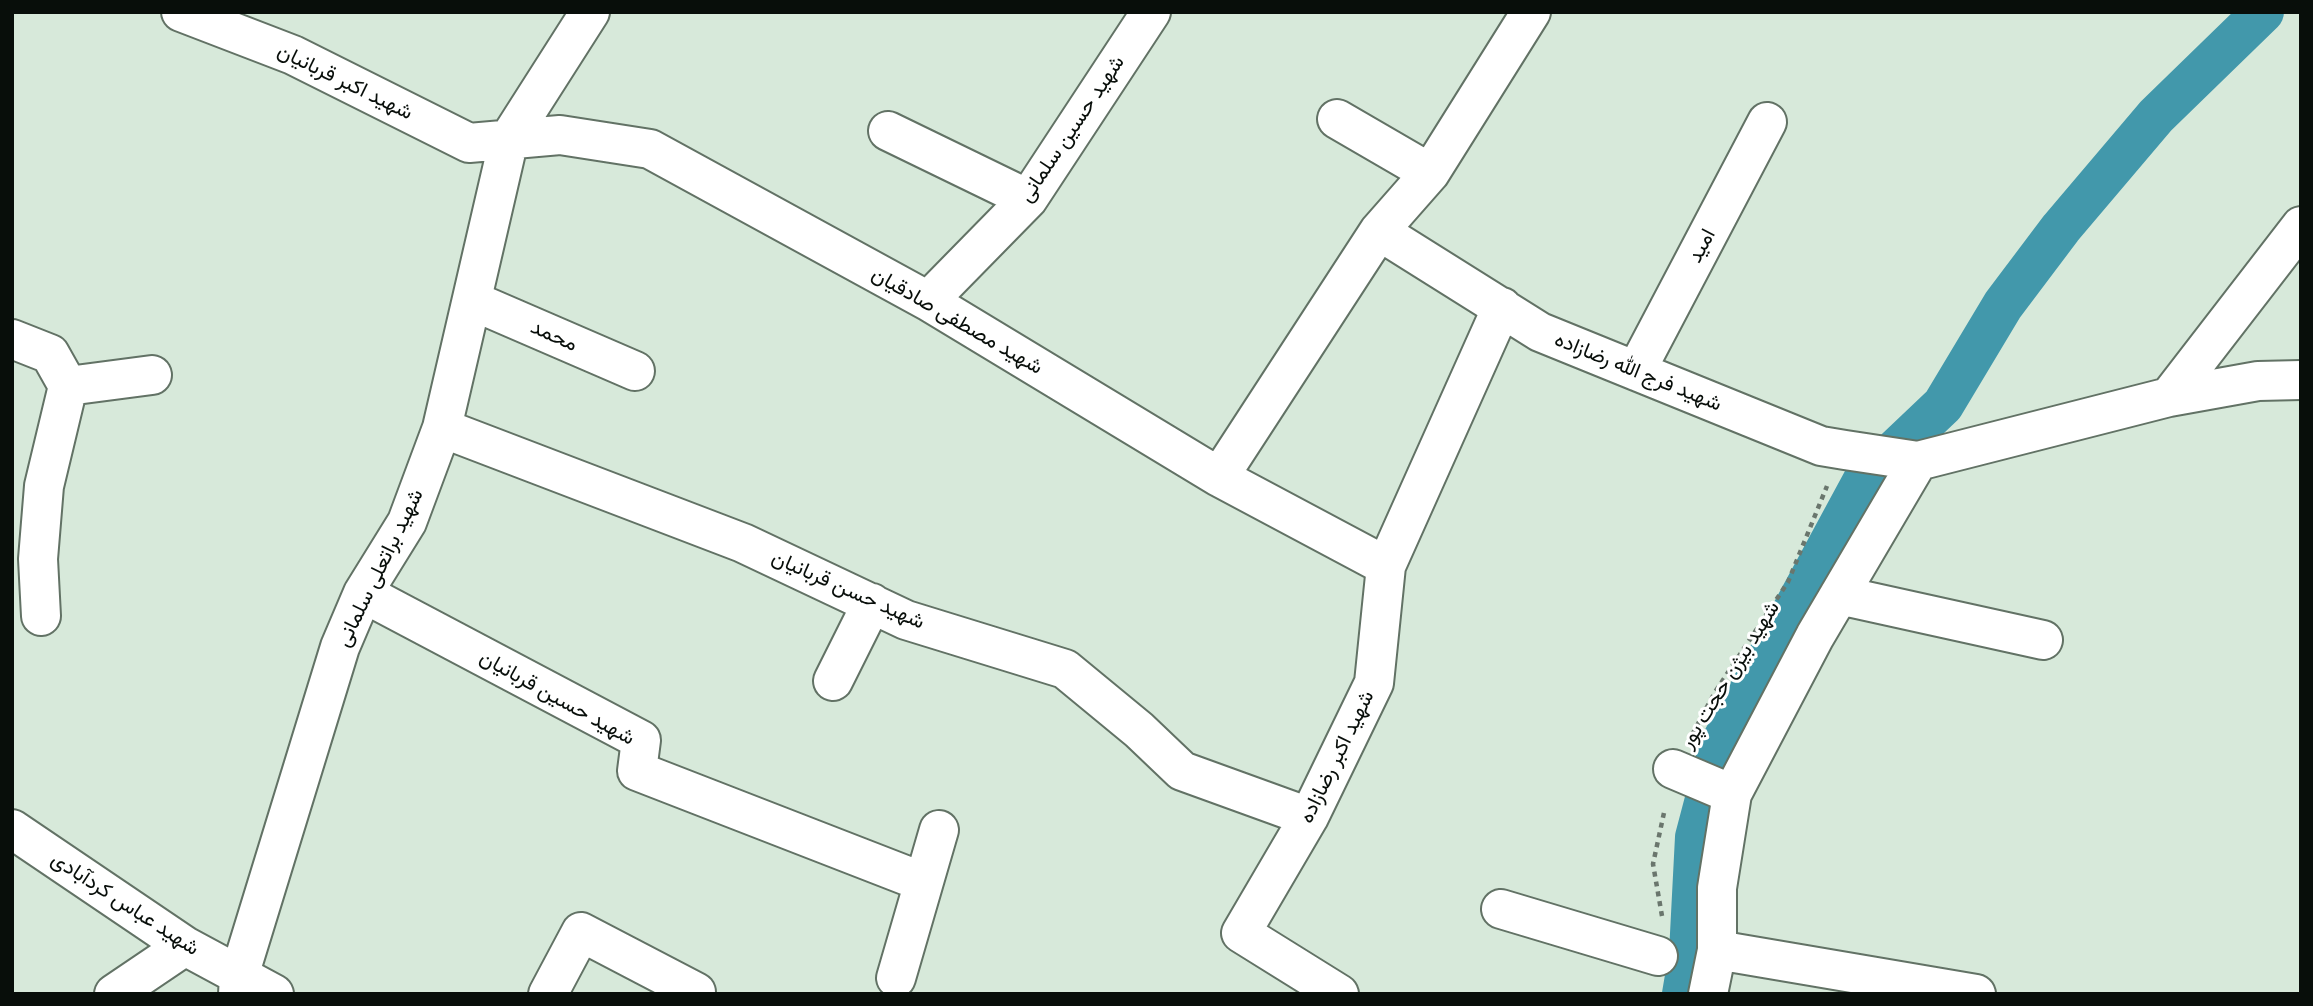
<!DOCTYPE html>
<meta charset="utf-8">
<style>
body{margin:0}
#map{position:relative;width:2313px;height:1006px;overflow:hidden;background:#d7e9da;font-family:Karla,sans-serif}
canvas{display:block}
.frame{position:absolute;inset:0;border:14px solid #080e0a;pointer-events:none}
</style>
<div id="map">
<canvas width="2313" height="1006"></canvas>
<div class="frame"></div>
</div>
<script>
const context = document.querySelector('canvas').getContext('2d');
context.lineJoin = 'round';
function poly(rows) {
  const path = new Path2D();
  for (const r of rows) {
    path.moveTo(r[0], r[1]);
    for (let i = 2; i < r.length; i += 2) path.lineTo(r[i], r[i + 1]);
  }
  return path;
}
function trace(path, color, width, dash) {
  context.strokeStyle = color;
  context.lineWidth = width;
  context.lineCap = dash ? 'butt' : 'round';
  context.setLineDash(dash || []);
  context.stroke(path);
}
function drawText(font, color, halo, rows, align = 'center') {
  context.font = font + ' Karla,Vazirmatn,sans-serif';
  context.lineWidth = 6;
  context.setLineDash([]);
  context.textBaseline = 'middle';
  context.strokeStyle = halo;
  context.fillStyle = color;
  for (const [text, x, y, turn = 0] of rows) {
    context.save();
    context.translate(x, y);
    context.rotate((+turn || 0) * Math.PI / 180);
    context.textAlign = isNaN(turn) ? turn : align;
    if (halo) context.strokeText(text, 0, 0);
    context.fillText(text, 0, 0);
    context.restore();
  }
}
const canal = poly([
 [1683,994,1690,953,1696,837,1720,746,1864,480,1943,405,2003,305,2061,228,2156,116,2263,12]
]);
const path = poly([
 [1692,735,1715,692,1788,582,1827,486],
 [1662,916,1653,864,1665,808]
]);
const minor = poly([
 [181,12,293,55,469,143,560,135,650,149,928,301,1219,477,1386,566],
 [1337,119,1430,173],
 [888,131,1028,199],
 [1379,231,1540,332,1821,446,1845,450,1918,461,2169,397,2258,381,2301,380],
 [473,301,635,371],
 [928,301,1028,199,1151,12],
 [12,339,50,354,68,386,44,486,38,559,41,616],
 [1636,371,1767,122],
 [68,386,152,375],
 [2169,397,2301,226],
 [442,428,743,543,906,620,1065,669,1139,730,1182,771,1309,817],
 [1219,477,1379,231,1430,173,1531,12],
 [363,593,641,740,637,771,923,882],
 [1839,595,2043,640],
 [833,681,872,603],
 [1673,769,1732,794],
 [12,829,185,946,274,994],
 [1501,909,1658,956],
 [1717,950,1976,994],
 [896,978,939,830],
 [114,994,185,946],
 [238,994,239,976,340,647,363,593,407,522,442,428,509,139,590,12],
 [548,994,581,932,696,992],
 [1339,994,1241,933,1309,817,1374,683,1386,566,1502,307],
 [1708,994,1717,950,1717,888,1732,794,1815,636,1918,461]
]);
const streetNames = [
 ["شهید اکبر قربانیان",345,82,26],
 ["شهید حسین سلمانی",1072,129,-56],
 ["امید",1702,246,-62],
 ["شهید مصطفی صادقیان",957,321,30],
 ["محمد",554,336,24],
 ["شهید فرج الله رضازاده",1638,372,22],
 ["شهید براتعلی سلمانی",380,568,-64],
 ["شهید حسن قربانیان",848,590,24],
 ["شهید بیژن حجت پور",1730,675,-58],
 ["شهید حسین قربانیان",557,698,29],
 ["شهید اکبر رضازاده",1337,757,-64],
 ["شهید عباس کردآبادی",125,904,33]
];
trace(canal, '#4298ab', 42);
trace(minor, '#627265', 42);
trace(path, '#6a766d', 4.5, [5, 5]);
trace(minor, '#fff', 38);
drawText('21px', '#080e0a', '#fff', streetNames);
</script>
